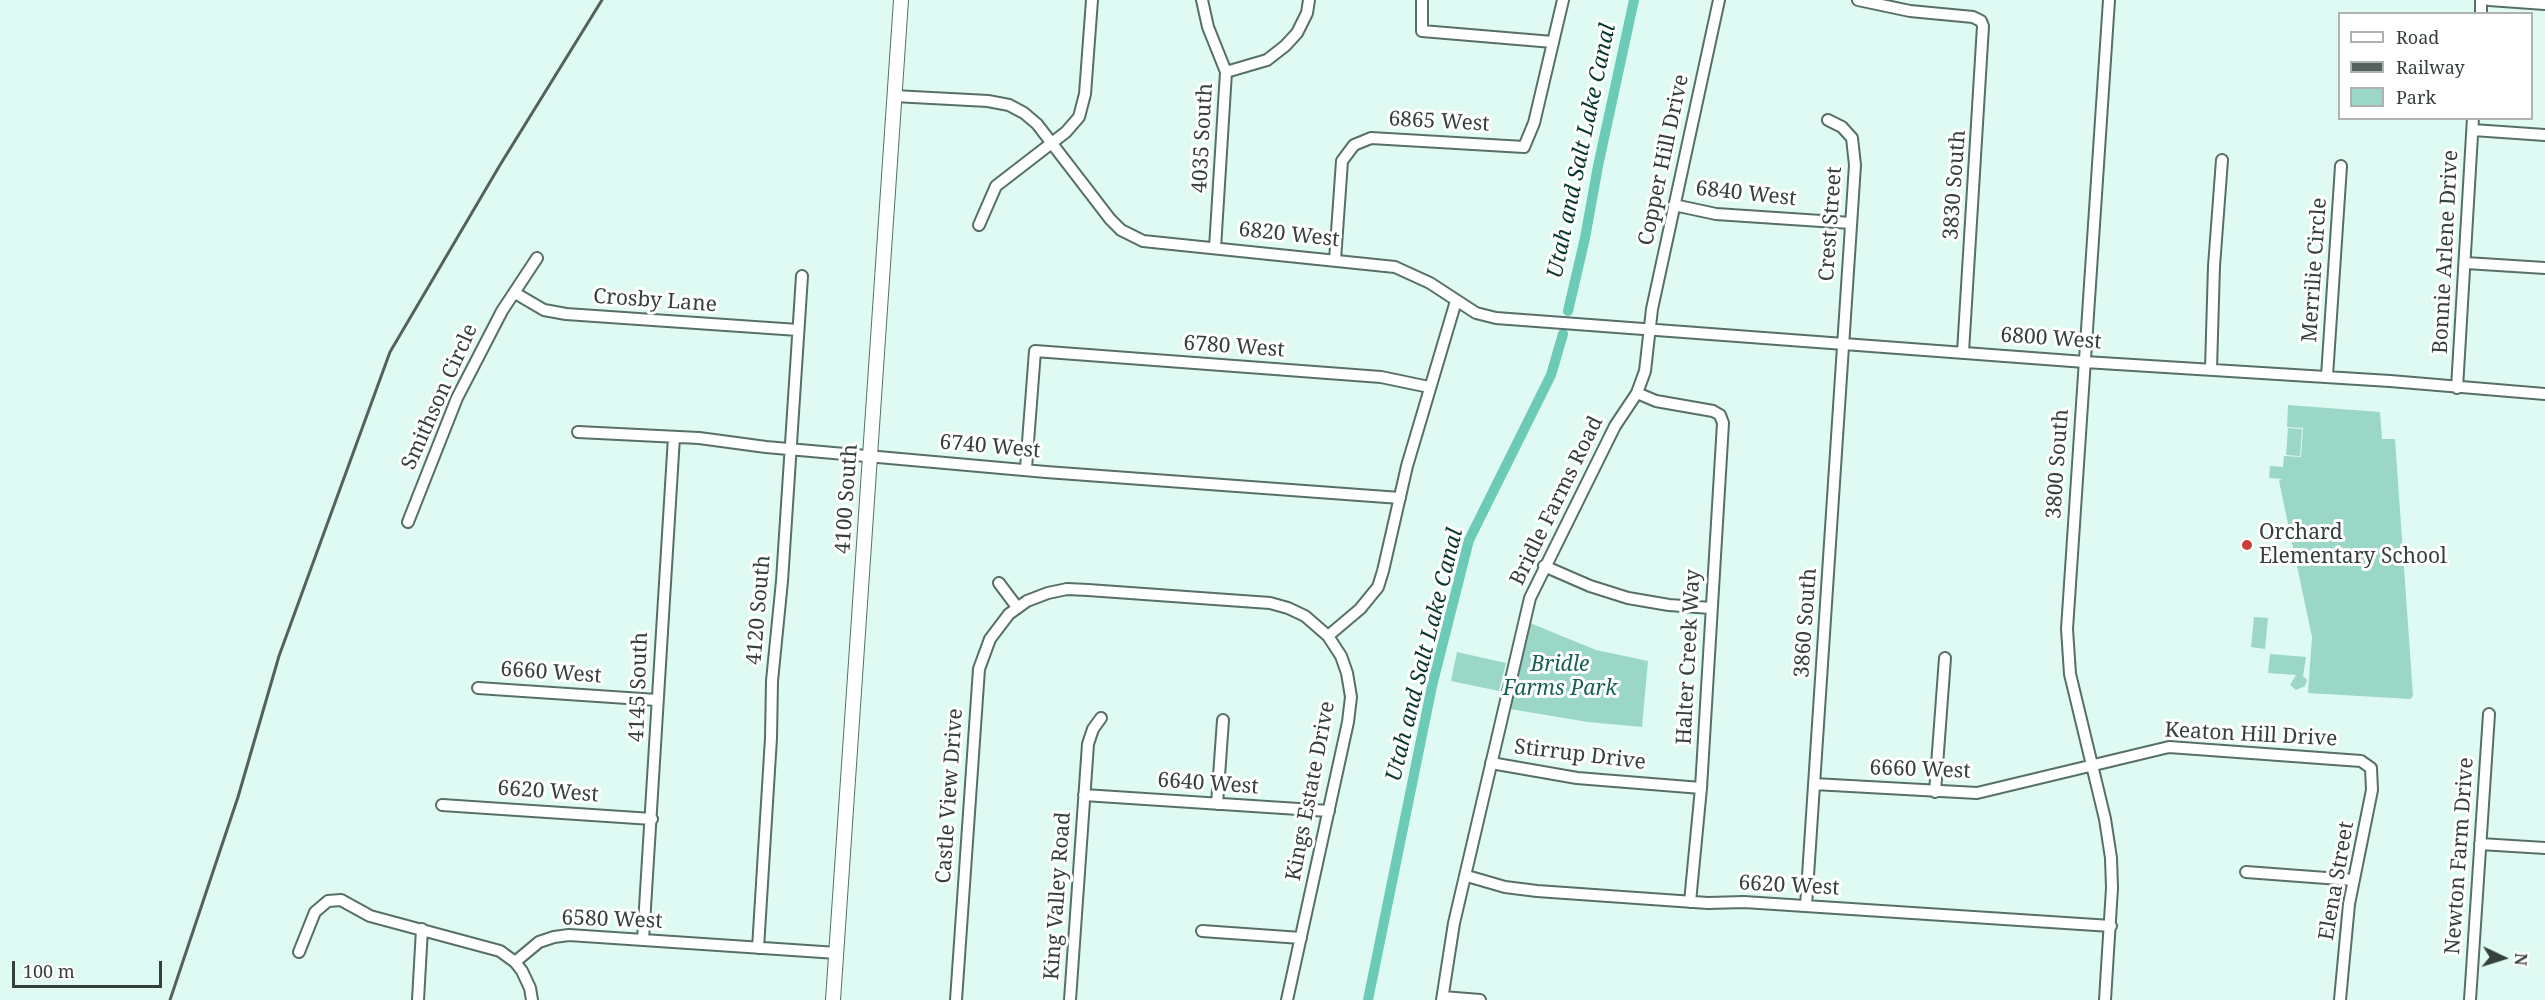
<!DOCTYPE html>
<style>
body{margin:0}
#map{position:relative;width:2545px;height:1000px;overflow:hidden;background:#dffaf2;font-family:"Noto Serif",serif}
canvas{display:block}
.legend{position:absolute;left:2338px;top:12px;width:195px;height:108px;box-sizing:border-box;background:#fff;border:2px solid #aeb2b1;margin:0;padding:8px 10px;list-style:none;font-size:18px;color:#353f3c}
.legend li{display:flex;align-items:center;gap:12px;height:30px}
.legend b{width:30px;border:2px solid #aeb2b1}
.north{position:absolute;left:2473px;top:928px;width:60px;height:60px;-webkit-text-stroke:4px #fff;paint-order:stroke;rotate:94deg;font-size:16px;font-weight:700;line-height:24px;text-align:center;color:#353f3c}
.north::after{content:'';display:block;margin:auto;width:21px;height:27px;background:#353f3c;clip-path:polygon(50% 0,100% 100%,50% 72%,0 100%)}
.scale{position:absolute;left:12px;top:961px;width:150px;height:27px;box-sizing:border-box;border:3px solid #353f3c;border-top:0;padding-left:8px;font-size:18px;line-height:21px;white-space:nowrap;color:#353f3c;-webkit-text-stroke:4px #fff;paint-order:stroke}
</style>
<div id="map">
<canvas width="2545" height="1000"></canvas>
<ul class="legend">
<li><b style="height:8px;background:#fff"></b>Road</li>
<li><b style="height:8px;background:#54615e"></b>Railway</li>
<li><b style="height:16px;background:#9ad7c6"></b>Park</li>
</ul>
<div class="north">N</div>
<div class="scale">100 m</div>
</div>
<script>
const context = document.querySelector('canvas').getContext('2d');
context.lineJoin = 'round';
function fillPath(path, color) {
  context.fillStyle = color;
  context.fill(path, 'evenodd');
}
function poly(rows) {
  const path = new Path2D();
  for (const r of rows) {
    path.moveTo(r[0], r[1]);
    for (let i = 2; i < r.length; i += 2) path.lineTo(r[i], r[i + 1]);
  }
  return path;
}
function trace(path, color, width, dash) {
  context.strokeStyle = color;
  context.lineWidth = width;
  context.lineCap = dash ? 'butt' : 'round';
  context.setLineDash(dash || []);
  context.stroke(path);
}
function drawText(font, color, halo, rows, align = 'center') {
  context.font = font + ' "Noto Serif",serif';
  context.lineWidth = 6;
  context.setLineDash([]);
  context.textBaseline = 'middle';
  context.strokeStyle = halo;
  context.fillStyle = color;
  for (const [text, x, y, turn = 0] of rows) {
    context.save();
    context.translate(x, y);
    context.rotate((+turn || 0) * Math.PI / 180);
    context.textAlign = isNaN(turn) ? turn : align;
    if (halo) context.strokeText(text, 0, 0);
    context.fillText(text, 0, 0);
    context.restore();
  }
}
const green = poly([
 [2288,405,2380,412,2382,439,2395,439,2413,696,2410,699,2308,693,2312,637,2279,481,2282,479,2269,478,2270,466,2283,467,2284,456,2301,457,2303,428,2287,427],
 [2288,428,2302,429,2300,456,2286,455],
 [2254,617,2268,618,2265,649,2251,647],
 [1530,623,1596,650,1648,661,1642,727,1588,722,1510,709],
 [1457,652,1506,663,1499,691,1451,681],
 [2270,654,2306,657,2303,676,2307,680,2305,686,2296,690,2290,685,2296,675,2268,673]
]);
const canal = poly([
 [1568,311,1585,238,1598,166,1634,0],
 [1368,1000,1432,686,1469,540,1551,375,1563,334]
]);
const minor = poly([
 [1202,0,1208,27,1226,72,1215,248],
 [1422,0,1422,31,1553,42],
 [1858,0,1910,11,1973,17,1981,21,1983,26,1963,352],
 [2489,0,2545,4],
 [2481,14,2481,0],
 [1226,72,1267,60,1285,46,1297,33,1307,13,1309,0],
 [894,96,988,101,1009,105,1024,113,1037,124,1110,219,1121,230,1143,241,1395,267,1430,283,1476,313,1496,318,2085,362,2390,381,2545,394],
 [2473,130,2545,135],
 [1674,205,1716,214,1851,223],
 [979,225,996,186,1066,132,1079,117,1085,94,1092,0],
 [1335,260,1342,161,1354,145,1371,138,1524,147,1534,123,1563,0],
 [2466,263,2545,268],
 [515,293,544,310,566,314,798,330],
 [2211,369,2214,266,2222,160],
 [2327,376,2341,166],
 [2457,388,2473,118],
 [1637,393,1656,401,1713,411,1720,415,1723,423,1701,788,1690,902],
 [578,432,699,438,766,447,1046,472,1400,498],
 [1026,468,1035,351,1381,377,1429,387],
 [408,522,457,398,502,311,537,258],
 [1544,566,1590,586,1628,598,1669,605,1711,608],
 [999,583,1017,607],
 [478,688,657,700],
 [1491,763,1577,778,1701,788],
 [1814,784,1977,793,2169,747,2361,761,2371,768,2372,790,2349,904,2340,1000],
 [1935,792,1945,658],
 [1084,795,1329,811],
 [1217,804,1223,720],
 [442,805,652,819],
 [2480,844,2545,848],
 [2246,872,2353,880],
 [1467,876,1505,887,1537,891,1708,903,1744,902,2111,926],
 [1806,906,1855,165,1852,138,1842,127,1828,120],
 [1202,931,1301,938],
 [643,940,674,437],
 [758,948,771,738,772,681,782,581,802,276],
 [299,952,315,912,328,901,341,900,370,916,500,951,515,962,522,971,530,988,532,1000],
 [515,962,539,942,554,937,569,935,837,953],
 [1443,997,1480,1000],
 [418,1000,422,929],
 [956,1000,979,669,990,639,1009,614,1027,601,1048,593,1067,589,1088,590,1270,603,1288,608,1305,616,1328,636],
 [1070,1000,1088,744,1093,729,1101,718],
 [1287,1000,1348,722,1351,697,1347,673,1341,656,1328,636,1360,609,1378,587,1383,571,1407,466,1456,301],
 [1442,1000,1454,923,1530,598,1615,426,1637,393,1645,371,1652,309,1719,0],
 [2105,1000,2112,888,2111,858,2105,819,2070,674,2067,629,2109,0],
 [2470,1000,2489,714]
]);
const major = poly([
 [833,1000,901,0]
]);
const rail = poly([
 [170,1000,238,797,279,656,390,352,500,165,602,0]
]);
const markers = [
 [2247,545,6,"#cc3e3b"]
];
const streetNames = [
 ["6865 West",1439,122,3],
 ["4035 South",1203,138,-87],
 ["Copper Hill Drive",1664,160,-78],
 ["3830 South",1955,185,-86],
 ["6840 West",1746,194,6],
 ["Crest Street",1831,224,-86],
 ["6820 West",1289,235,6],
 ["Bonnie Arlene Drive",2446,252,-87],
 ["Merrilie Circle",2315,270,-86],
 ["Crosby Lane",655,301,4],
 ["6800 West",2051,339,4],
 ["6780 West",1234,347,4],
 ["Smithson Circle",440,397,-66],
 ["6740 West",990,447,5],
 ["3800 South",2058,464,-86],
 ["4100 South",847,499,-86],
 ["Bridle Farms Road",1557,501,-64],
 ["4120 South",759,610,-85],
 ["3860 South",1806,623,-86],
 ["Halter Creek Way",1689,657,-87],
 ["6660 West",551,673,4],
 ["4145 South",639,687,-88],
 ["Keaton Hill Drive",2251,735,3],
 ["Stirrup Drive",1580,755,7],
 ["6660 West",1920,770,2],
 ["6640 West",1208,784,4],
 ["Kings Estate Drive",1311,791,-79],
 ["6620 West",548,792,4],
 ["Castle View Drive",950,796,-86],
 ["Newton Farm Drive",2460,856,-86],
 ["Elena Street",2337,881,-80],
 ["6620 West",1789,886,3],
 ["King Valley Road",1058,896,-86],
 ["6580 West",612,920,2]
];
const poiNames = [
 ["Orchard",2259,533],
 ["Elementary School",2259,557]
];
const parkNames = [
 ["Bridle",1560,665],
 ["Farms Park",1560,689]
];
const waterNames = [
 ["Utah and Salt Lake Canal",1582,151,-78],
 ["Utah and Salt Lake Canal",1425,655,-76]
];
fillPath(green, '#9ad7c6');
trace(canal, '#6bcbb4', 10);
trace(minor, '#576f68', 14);
trace(major, '#576f68', 16);
trace(minor, '#fff', 10);
trace(major, '#fff', 14);
trace(rail, '#54615e', 3);
for (const [x, y, r, color] of markers) {
  const dot = new Path2D();
  dot.arc(x, y, r, 0, 2 * Math.PI);
  context.fillStyle = color;
  context.fill(dot);
  trace(dot, '#fff', 2);
}
drawText('21px', '#353f3c', '#fff', streetNames);
drawText('21px', '#353f3c', '#fff', poiNames, 'left');
drawText('italic 21px', '#156253', '#fff', parkNames);
drawText('italic 22px', '#09372e', '#fff', waterNames);
</script>
